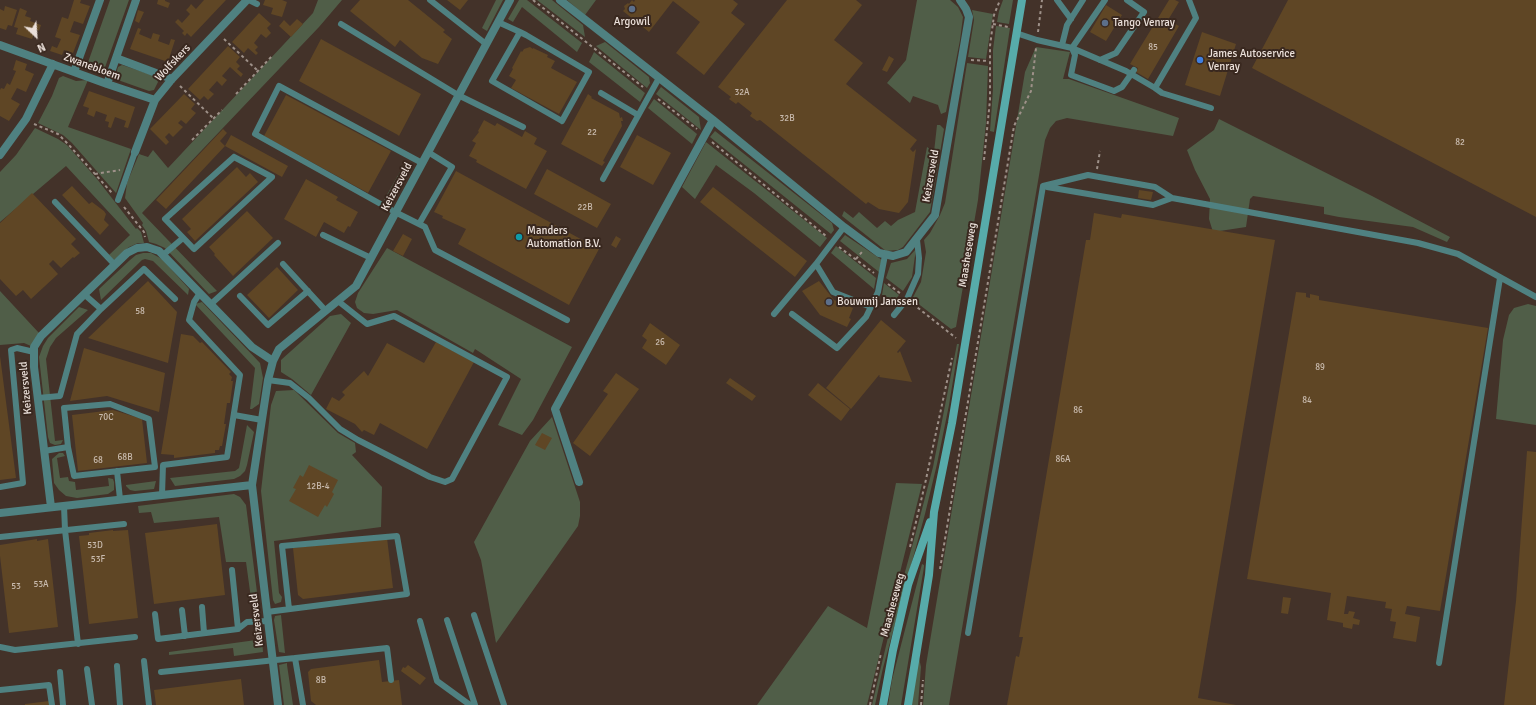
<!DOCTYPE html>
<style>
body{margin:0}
#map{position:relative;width:1536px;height:705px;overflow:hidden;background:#433229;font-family:Signika,sans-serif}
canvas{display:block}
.north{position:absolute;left:16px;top:16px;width:40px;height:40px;-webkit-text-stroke:3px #39281f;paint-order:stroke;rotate:155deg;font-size:11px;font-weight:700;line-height:16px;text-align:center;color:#ebe0da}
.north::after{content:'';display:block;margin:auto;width:14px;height:18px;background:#ebe0da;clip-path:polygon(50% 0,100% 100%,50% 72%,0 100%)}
</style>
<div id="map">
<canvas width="1536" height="705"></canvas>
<div class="north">N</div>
</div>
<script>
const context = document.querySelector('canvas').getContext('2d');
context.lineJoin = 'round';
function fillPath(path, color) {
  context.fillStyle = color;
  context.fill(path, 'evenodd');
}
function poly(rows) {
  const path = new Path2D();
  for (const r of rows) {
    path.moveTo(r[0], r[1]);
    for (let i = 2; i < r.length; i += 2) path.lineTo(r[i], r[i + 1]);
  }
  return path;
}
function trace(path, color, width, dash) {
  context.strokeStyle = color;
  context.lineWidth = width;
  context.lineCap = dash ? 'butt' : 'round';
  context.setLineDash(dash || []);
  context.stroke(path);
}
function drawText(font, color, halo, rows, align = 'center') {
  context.font = font + ' Signika,sans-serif';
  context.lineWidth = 4;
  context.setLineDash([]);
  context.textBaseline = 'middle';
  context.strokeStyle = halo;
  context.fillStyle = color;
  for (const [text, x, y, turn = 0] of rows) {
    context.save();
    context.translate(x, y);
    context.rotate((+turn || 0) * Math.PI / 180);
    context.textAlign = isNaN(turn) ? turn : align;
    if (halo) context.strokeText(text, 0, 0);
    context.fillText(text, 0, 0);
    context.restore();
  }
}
const green = poly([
 [110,0,129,0,103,73,86,68],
 [318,0,342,0,319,27,142,213,217,291,209,294,165,248,156,244,149,242,146,231,142,225,143,223,125,198,127,183,139,154,148,157,153,150,168,168,313,13],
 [496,0,503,0,487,31,482,28],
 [519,0,527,0,582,43,577,52,522,7,513,22,508,19],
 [537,0,552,0,583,25,585,37],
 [567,0,596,0,585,15],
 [917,0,950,0,958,7,963,17,960,40,946,112,941,114,938,105,913,96,910,103,887,83,906,60],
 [1003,0,1013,0,1009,24,997,22,999,11],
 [972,10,993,14,986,59,968,57,974,20],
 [996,26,1010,28,994,132,990,131,993,89,993,50],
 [605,42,649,77,650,83,647,88,596,46],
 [1036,47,1070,52,1063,79,1069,79,1179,118,1173,136,1067,118,1056,121,1050,128,1045,140,949,705,923,705,926,665,1012,150,1025,72],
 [594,52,645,93,640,102,589,62],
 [967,63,988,66,986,123,978,200,956,327,951,329,912,299,921,282,926,252,924,240,930,233,940,215,945,203],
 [122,65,155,76,158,82,154,90,149,91,118,80,115,76,116,74,118,67],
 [63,76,76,81,88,80,68,127,131,149,116,193,72,143,63,135,38,123,52,96,59,78],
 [661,87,699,117,701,130,656,94],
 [654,99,697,134,692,144,648,108],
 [1219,119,1372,196,1450,237,1447,242,1413,227,1339,217,1324,214,1324,207,1253,196,1250,199,1246,227,1213,232,1209,219,1210,199,1195,170,1187,150,1214,130],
 [937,125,940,125,944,129,930,212,903,247,898,250,886,251,842,216,844,211,853,218,859,212,877,228,885,221,891,226,898,220,915,212,927,147,934,152],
 [35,128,58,139,67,145,97,179,136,229,137,228,141,232,144,243,138,243,129,247,114,260,109,255,130,235,66,166,0,222,0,172,16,155],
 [715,131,832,223,834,230,831,234,710,137],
 [706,142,827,238,820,247,754,193,716,165,695,199,682,187],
 [406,161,411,170,393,203,384,200],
 [845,235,882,260,879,272,840,241],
 [836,246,876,278,874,289,831,253],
 [387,248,572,347,533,420,522,435,498,425,521,379,475,349,473,353,397,310,373,314,364,313,357,308,355,302,358,293],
 [916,249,912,277,903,291,886,278,891,263,907,259],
 [143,253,151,253,162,259,189,289,188,295,153,261,145,259,142,260,101,300,99,289,130,260,136,255],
 [884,283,899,295,892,304,882,295],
 [0,291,39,333,31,346,24,343,0,345],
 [202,302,260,363,263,378,259,404,252,409,250,409,255,368,195,304],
 [1528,304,1536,306,1536,425,1496,419,1503,340,1509,315,1514,308],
 [79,307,88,310,56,338,50,347,46,359,55,441,63,440,61,444,55,445,50,443,48,437,39,357,43,346,48,338],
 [341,314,351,323,311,395,292,379,281,372,281,360,330,316],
 [957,344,959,344,949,405,937,464,925,514,883,668,875,705,872,705,894,612,916,532,933,467],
 [294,390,338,433,355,443,356,452,352,455,382,487,381,527,274,541,279,593,282,597,281,602,275,604,273,600,261,491,271,405,276,391],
 [552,417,580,502,580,516,578,526,496,643,481,560,474,542,530,441],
 [247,425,254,432,247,465,245,471,240,476,234,479,175,486,170,478,235,471,239,468,240,463],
 [59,453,63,453,65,456,57,458,60,478,68,477,69,481,75,482,76,490,109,486,108,478,113,479,114,482,114,490,108,494,77,498,66,496,59,490,54,483,52,459],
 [156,481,154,489,135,491,130,490,126,486,126,485],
 [896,483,922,484,867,705,757,705,828,606,867,628],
 [234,494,240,497,246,505,260,616,253,613,246,562,226,562,219,517,154,523,151,512,139,513,138,506],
 [922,564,924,565,924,567,901,705,888,705,892,680],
 [281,615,285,653,279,652,274,620,275,616],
 [255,624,261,626,263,652,234,656,233,648,169,655,169,652,256,640],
 [919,658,921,667,918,705,911,705],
 [287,663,287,665,293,705,284,705,279,665]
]);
const building = poly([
 [74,0,81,0,80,3,90,6,83,24,74,21,70,32,80,35,73,53,64,50,62,55,50,51,52,46,57,48,61,39,55,37,62,17,68,19],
 [158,0,165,0,165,1,170,3,168,8,157,4],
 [204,0,226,0,191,37,187,33,185,36,182,33,184,31,175,22,178,19,182,23,190,14,186,10,189,7,191,4,196,9],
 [265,0,282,0,287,2,282,17,271,14,273,8,263,5],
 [360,0,408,0,445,30,443,32,452,39,438,64,422,58,400,40,395,47,350,11],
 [447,0,468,0,460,10],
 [632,0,634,2,635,0,733,0,738,4,731,13,745,24,704,75,676,53,700,22,673,1,649,32,623,11,625,9,624,6,628,3,629,4],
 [787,0,856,0,862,5,834,40,863,63,846,84,917,140,910,149,913,152,916,149,908,202,899,213,879,209,868,202,866,204,760,120,757,121,750,116,752,113,738,102,736,104,729,99,731,97,718,87],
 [1169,0,1175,0,1179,2,1168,20,1179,26,1148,79,1136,72,1138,68,1130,64],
 [1288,0,1536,0,1536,217,1252,68],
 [1106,5,1122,15,1106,41,1090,32],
 [5,6,17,10,12,26,8,25,6,30,0,28,0,9,4,11],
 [20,8,27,11,25,16,31,18,30,21,41,25,39,31,36,29,32,39,16,34,18,28,14,27],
 [138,10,144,12,139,23,135,21],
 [259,13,271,24,267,28,271,33,266,38,261,34,254,43,258,47,255,50,258,53,256,55,248,48,244,53,232,42],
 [297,19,303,24,291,37,279,26,284,20,290,26],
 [138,28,141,29,139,34,151,39,153,33,160,35,158,41,169,45,171,39,175,40,168,62,130,49],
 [1202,32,1236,44,1220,96,1185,85],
 [321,39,421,94,399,136,398,135,299,81],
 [228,46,240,57,236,62,240,66,237,69,243,74,241,77,230,67,222,76,227,80,222,86,217,81,209,90,214,94,208,100,204,96,200,100,188,89],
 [530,47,533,49,533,48,548,55,547,57,555,61,551,68,577,82,559,114,511,88,516,80,509,76,513,69,512,68,521,51,522,52,524,49],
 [889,56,894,59,887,72,882,70],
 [16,60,27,64,25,70,34,74,26,92,17,88,11,99,20,104,9,121,0,116,0,90,1,88,4,89,7,83,10,85,16,71,13,70],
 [89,91,135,107,128,128,124,127,126,121,115,117,111,128,108,127,109,122,105,121,107,115,96,111,94,117,87,114,89,108,83,106],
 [184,94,195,104,191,109,196,113,186,124,181,120,178,123,183,127,173,137,169,133,165,137,169,142,166,145,150,129],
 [588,94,592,97,591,98,619,113,620,118,622,117,623,121,621,121,622,126,603,161,605,162,602,166,561,144],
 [286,95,391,151,368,193,264,136],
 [484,120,495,126,497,123,522,137,525,131,537,138,534,144,547,151,526,189,476,162,477,160,469,156,476,143,472,141,479,132,478,131],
 [223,129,227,133,220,141,225,146,166,209,156,200],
 [231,135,288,166,282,177,225,146],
 [637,135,671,153,653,185,620,167],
 [237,167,246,177,250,173,258,182,195,241,187,232,191,229,182,219],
 [547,169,611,204,597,228,534,194],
 [456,171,599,249,569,305,458,244,466,229,442,218,443,216,434,212],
 [306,179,338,197,336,200,358,212,350,227,348,226,344,233,324,222,316,237,284,219],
 [72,186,89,204,92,202,104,211,106,214,104,220,109,225,100,235,62,195],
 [713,187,807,261,795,277,700,202],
 [1139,190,1153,192,1151,200,1138,198],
 [32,193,76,239,71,244,80,253,74,258,73,257,61,268,53,260,49,264,58,274,31,299,23,290,16,296,0,279,0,223],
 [247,211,273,238,233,276,214,255,215,254,209,247],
 [1094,213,1121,218,1122,214,1275,240,1198,698,1236,705,1007,705,1016,656,1019,657,1023,637,1019,637,1086,240,1090,240],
 [403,234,412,239,403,256,393,251],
 [616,236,621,239,616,248,611,245],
 [277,267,298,290,269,318,247,295],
 [148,281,177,312,168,363,88,338],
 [819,281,834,300,853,308,849,318,851,319,847,327,820,315,802,291],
 [1296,292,1306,293,1306,297,1310,298,1310,294,1319,296,1319,300,1488,328,1440,611,1407,606,1405,614,1420,617,1416,642,1393,638,1396,622,1390,621,1392,609,1385,608,1386,602,1347,596,1344,614,1348,614,1349,611,1355,612,1353,618,1360,620,1359,625,1353,624,1352,629,1343,627,1343,623,1327,620,1331,593,1247,579],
 [881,320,906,341,897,352,898,353,900,351,912,382,879,377,880,376,879,375,851,409,826,388],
 [650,323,680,345,666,365,642,348,647,340,642,336],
 [181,334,193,336,200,343,202,342,231,372,229,374,232,377,231,381,233,381,230,403,227,403,224,424,226,424,222,446,220,446,219,450,215,450,215,453,174,458,174,455,161,454],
 [436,342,474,362,427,449,380,423,374,435,364,430,362,432,355,424,326,409,332,397,339,401,345,395,342,392,364,371,368,376,387,343,424,363],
 [84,348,165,373,159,412,107,396,70,401],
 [0,356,16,478,0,480],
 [616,373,639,389,590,456,573,443,608,394,603,391],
 [730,378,756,396,752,401,726,383],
 [818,383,850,409,841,421,808,395],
 [113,410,142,419,147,463,78,471,72,415],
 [542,433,552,438,545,450,535,445],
 [1527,451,1536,452,1536,705,1504,705,1516,601],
 [309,465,338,480,332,492,334,494,327,507,325,505,318,517,289,501,296,489,293,488,300,475,303,477],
 [217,524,225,595,154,604,145,533],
 [113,530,113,531,128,530,138,618,89,624,79,536,89,535,89,533],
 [387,538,393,588,303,599,298,595,293,548],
 [37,539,37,541,48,539,58,627,9,633,0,556,0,545],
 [1283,597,1291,598,1288,614,1281,613],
 [379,660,382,682,399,680,402,705,316,705,311,701,308,672,311,669],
 [408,665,426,678,420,685,401,671,403,667,405,668],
 [241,679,244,705,156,705,154,690],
 [49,701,49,705,25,705,25,704]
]);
const path = poly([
 [533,0,643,87],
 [993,24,1008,27],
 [1038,32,1042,0],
 [224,39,258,71],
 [971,60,989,61],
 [180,86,213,118],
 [236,94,273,55],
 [658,99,697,129],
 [34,124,58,134,68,144,112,193],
 [192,140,222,110],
 [712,142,826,236],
 [984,160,990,100,990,46,994,15,1000,0],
 [1097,169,1100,151],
 [95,174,120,170],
 [124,207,144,232,145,237],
 [839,247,874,273],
 [856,259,862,252],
 [888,284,901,294],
 [913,304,956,338],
 [910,547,925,484,952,358],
 [940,569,1014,126,1031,91,1036,48],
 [870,705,881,653],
 [921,705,923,680]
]);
const lane = poly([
 [249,0,257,4],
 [430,0,486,44],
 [1057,0,1071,19],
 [498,22,520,32,526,35,589,72,562,121,492,81,520,32],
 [341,24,458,95,523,127],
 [1016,33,1037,40,1072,48,1105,0],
 [1062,45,1067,25,1083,0],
 [1072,48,1126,71,1155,88,1196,18,1189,0],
 [1072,48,1075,55,1071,75,1114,91,1122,87,1134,70],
 [1100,60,1116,53,1144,12,1127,0],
 [1155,88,1162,93,1211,108],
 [601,93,638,115],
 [234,157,272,177,194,249,165,219,234,157],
 [422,163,279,86,255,134,395,212,425,227,435,250,567,320],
 [603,179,659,78],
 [1043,186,1088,175,1155,187,1172,198,1418,243,1458,254,1536,297],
 [1047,187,1153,205,1172,198],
 [118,200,135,152],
 [55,202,115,265],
 [419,224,452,167,428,152],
 [844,227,816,264,833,292,871,307],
 [323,235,371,258],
 [163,255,183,238],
 [283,264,326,311],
 [85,295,101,309,144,269,175,299],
 [240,296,268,325,308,291],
 [211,304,278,243],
 [774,314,816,264],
 [792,314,837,348,866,317,878,292,885,255],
 [894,315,907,299,918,274,919,258,917,240],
 [268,380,290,383,309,398,340,429,358,440,430,477,445,482,452,479,507,377,394,316,367,324,338,301],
 [38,398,60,396,77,334,101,309],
 [110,404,149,419,155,467,74,476,68,447,64,408,110,404],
 [234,415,262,420],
 [44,451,68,447],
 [117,471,120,499],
 [0,487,23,483,11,350,17,348,34,352],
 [162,495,163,465,227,457,240,375,189,320,194,302,200,293],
 [64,506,65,530,78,644],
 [0,537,124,524],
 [232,570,238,629],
 [202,607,204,633],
 [182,610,185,636],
 [267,612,407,594,397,536,282,546,289,609],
 [155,614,158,639,238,629,247,622,268,621],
 [474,615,504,705],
 [447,620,475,705],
 [420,621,437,681,470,705],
 [968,633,1043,186],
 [0,647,15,650,135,637],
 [295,658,387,648,391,680],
 [144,661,149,705],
 [1439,663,1500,278],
 [117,666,120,705],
 [87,669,92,705],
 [60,672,63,705],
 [161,672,295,658,303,705],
 [0,690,49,685,52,705]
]);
const street = poly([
 [560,0,713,120,844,227,879,253,893,256,906,252,935,215,969,17,966,9,960,0],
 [0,45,107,84,155,100],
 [116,58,172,79],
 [74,72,100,0],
 [107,84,136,0],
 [135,152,155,100,172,79,247,0],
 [0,155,26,119,53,64],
 [579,482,555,409,713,120],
 [51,507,34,367,34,347,41,336,127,253,137,248,147,247,159,251,252,347,273,361],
 [0,513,252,485],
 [278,705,252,485,268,380,273,361,279,349,356,286,510,0]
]);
const secondary = poly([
 [883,705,893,650,908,585,930,522],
 [908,705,929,575,934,512,952,423,1022,0]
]);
const markers = [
 [632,9,4,"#5c6f8a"],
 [1105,23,4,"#5c6f8a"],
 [1200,60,4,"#3f7fe0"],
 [519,237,4,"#0f9aa8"],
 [829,302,4,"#5c6f8a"]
];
const numberNames = [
 ["85",1153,48],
 ["32A",742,93],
 ["32B",787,119],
 ["22",592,133],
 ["82",1460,143],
 ["22B",585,208],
 ["58",140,312],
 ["26",660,343],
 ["89",1320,368],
 ["84",1307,401],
 ["86",1078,411],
 ["70C",106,418],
 ["68B",125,458],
 ["86A",1063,460],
 ["68",98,461],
 ["12B-4",318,487],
 ["53D",95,546],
 ["53F",98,560],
 ["53A",41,585],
 ["53",16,587],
 ["8B",321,681]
];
const poiNames = [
 ["Argowil",632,22,"center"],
 ["Tango Venray",1113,23],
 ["James Autoservice",1208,54],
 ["Venray",1208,67],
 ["Manders",527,231],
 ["Automation B.V.",527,244],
 ["Bouwmij Janssen",837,302]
];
const streetNames = [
 ["Wolfskers",173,63,-47],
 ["Zwanebloem",92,67,20],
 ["Keizersveld",931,176,-80],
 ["Keizersveld",397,187,-62],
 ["Maasheseweg",968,255,-81],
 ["Keizersveld",26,388,-95],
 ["Maasheseweg",893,605,-75],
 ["Keizersveld",257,620,-97]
];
fillPath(green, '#505e48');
fillPath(building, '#5f4625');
trace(path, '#9e9189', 2, [3, 3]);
trace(lane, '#4f8181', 6);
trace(street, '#4f8181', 8);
trace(secondary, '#57abaa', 8);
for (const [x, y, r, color] of markers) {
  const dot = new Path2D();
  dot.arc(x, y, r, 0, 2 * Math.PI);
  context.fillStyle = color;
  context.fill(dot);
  trace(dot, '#39281f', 1.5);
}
drawText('9px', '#c8baad', null, numberNames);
drawText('11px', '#ebe0da', '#39281f', poiNames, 'left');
drawText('11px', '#ebe0da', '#39281f', streetNames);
</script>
